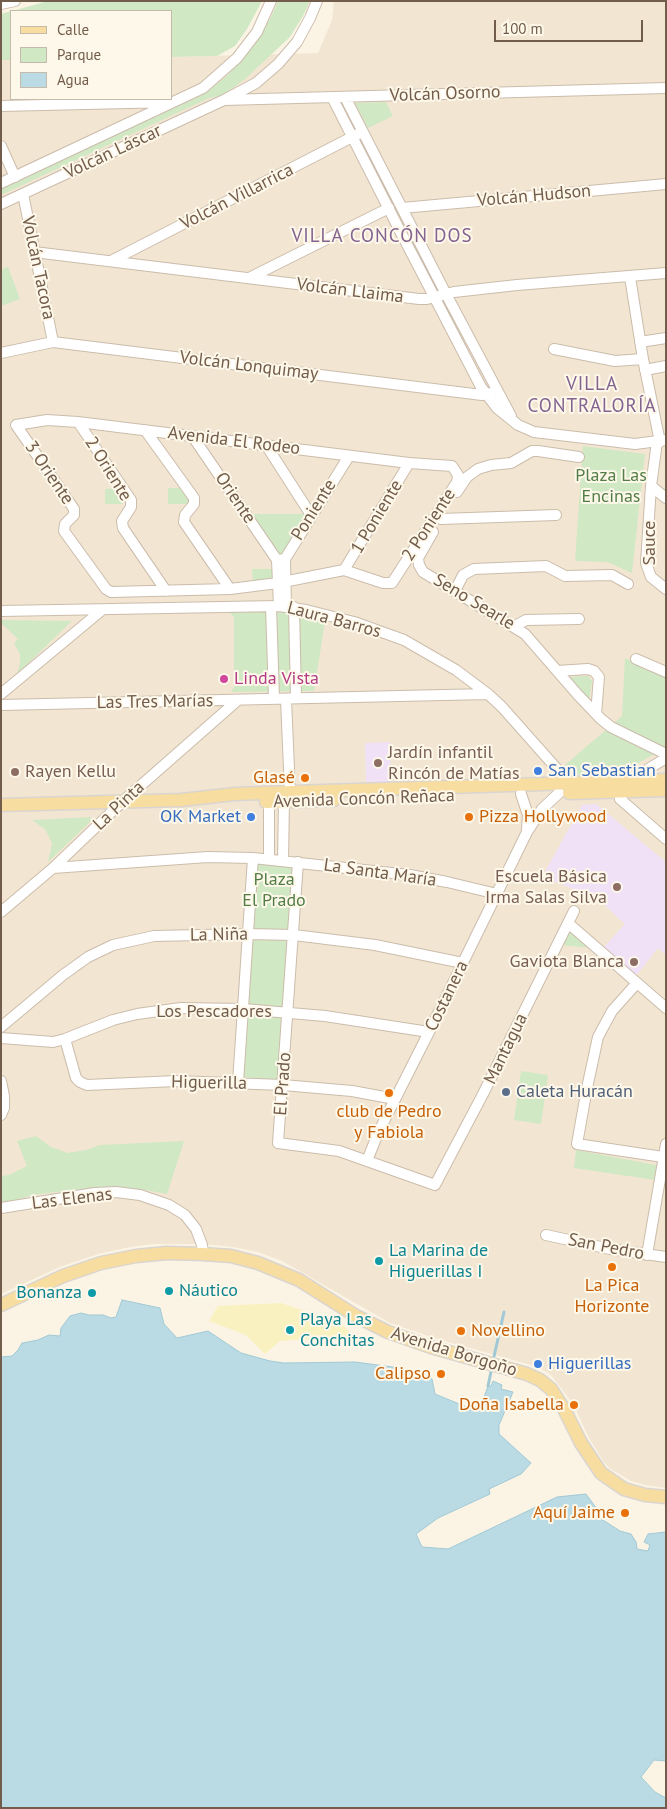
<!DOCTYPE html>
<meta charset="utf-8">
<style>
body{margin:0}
#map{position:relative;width:667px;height:1809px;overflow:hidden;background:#fbf4e4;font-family:"PT Sans",sans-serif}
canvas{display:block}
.frame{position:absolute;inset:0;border:2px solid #725c4b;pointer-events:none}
.legend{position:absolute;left:10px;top:10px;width:162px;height:90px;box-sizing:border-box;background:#fef8ea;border:1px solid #c6baaa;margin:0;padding:6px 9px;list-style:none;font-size:15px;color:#725c4b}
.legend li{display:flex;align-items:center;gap:10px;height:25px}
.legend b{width:25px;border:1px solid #c6baaa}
.scale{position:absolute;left:494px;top:20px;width:149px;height:22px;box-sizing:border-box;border:2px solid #725c4b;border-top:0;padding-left:6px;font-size:15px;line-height:18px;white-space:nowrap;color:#725c4b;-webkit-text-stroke:4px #fef8ea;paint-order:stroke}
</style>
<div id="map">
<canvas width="667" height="1809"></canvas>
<div class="frame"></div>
<ul class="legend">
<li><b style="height:6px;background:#f7dda0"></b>Calle</li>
<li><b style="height:14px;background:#d0e8c4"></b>Parque</li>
<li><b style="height:14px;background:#badae4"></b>Agua</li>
</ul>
<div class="scale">100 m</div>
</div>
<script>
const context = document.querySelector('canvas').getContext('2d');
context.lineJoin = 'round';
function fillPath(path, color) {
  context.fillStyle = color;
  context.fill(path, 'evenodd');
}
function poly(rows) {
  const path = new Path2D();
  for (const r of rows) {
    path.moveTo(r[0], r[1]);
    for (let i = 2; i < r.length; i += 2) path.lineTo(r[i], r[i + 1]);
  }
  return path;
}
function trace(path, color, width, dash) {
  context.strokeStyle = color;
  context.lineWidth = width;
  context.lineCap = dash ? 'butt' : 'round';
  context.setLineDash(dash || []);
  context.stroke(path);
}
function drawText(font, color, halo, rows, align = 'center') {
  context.font = font + ' "PT Sans",sans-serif';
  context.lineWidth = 4;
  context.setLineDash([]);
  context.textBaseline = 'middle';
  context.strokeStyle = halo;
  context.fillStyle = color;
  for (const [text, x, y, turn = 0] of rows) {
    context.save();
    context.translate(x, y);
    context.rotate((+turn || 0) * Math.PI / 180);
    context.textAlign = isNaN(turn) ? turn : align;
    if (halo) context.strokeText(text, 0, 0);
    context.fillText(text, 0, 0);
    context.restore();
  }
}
const residential = poly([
 [334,1,666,1,666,1488,645,1485,631,1481,609,1468,603,1461,589,1438,573,1404,551,1375,538,1367,434,1338,390,1323,282,1261,258,1252,233,1247,203,1244,154,1244,130,1247,98,1254,60,1267,1,1294,1,60,11,60,11,99,171,99,171,57,318,53,332,20]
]);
const education = poly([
 [390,742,391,782,366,782,365,743],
 [596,804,666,862,666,955,658,948,636,976,604,947,625,924,597,898,542,877,582,805]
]);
const green = poly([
 [48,1,262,1,247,29,235,46,217,56,171,57,171,11,12,11],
 [278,1,310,1,303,16,290,37,245,79,223,95,207,99,1,195,1,188,202,95,211,89,228,75,256,43,271,17],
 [11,11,11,60,1,60,1,14],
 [386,102,393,116,368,128,355,103],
 [8,267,20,299,1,306,1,270],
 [583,446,645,454,632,573,607,562,575,561],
 [118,488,126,500,122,504,105,504,105,489],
 [168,488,181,488,191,502,188,504,168,504],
 [253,514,304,514,306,517,282,556,279,556],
 [252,569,273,569,274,582,253,583],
 [282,610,325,621,314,691,231,692,234,687,234,617,229,612],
 [1,620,72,621,17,674,20,663,20,654,14,644,18,639,1,623],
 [625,658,666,676,666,748,618,774,580,776,565,765,622,716],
 [588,676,592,681,589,701,569,677],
 [91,817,91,821,48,862,52,844,46,830,32,820],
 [258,862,294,864,282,1020,281,1080,243,1077],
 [569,930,590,948,562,945],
 [521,1071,548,1075,541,1124,514,1120],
 [36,1136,51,1147,68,1153,86,1150,100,1145,184,1141,167,1194,145,1190,98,1187,32,1195,12,1202,1,1203,1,1176,9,1175,27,1166,17,1141],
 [576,1150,656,1165,655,1180,574,1168]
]);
const sand = poly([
 [281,1303,342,1324,353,1336,280,1341,265,1354,246,1335,209,1321,218,1306]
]);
const water = poly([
 [122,1300,160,1308,164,1324,177,1338,208,1331,241,1353,270,1361,284,1363,355,1362,408,1369,432,1379,435,1394,469,1408,478,1407,482,1403,488,1386,491,1386,493,1381,502,1385,501,1389,513,1392,499,1425,499,1434,531,1463,521,1474,489,1489,490,1494,438,1518,416,1534,422,1547,448,1549,557,1497,586,1494,597,1509,595,1515,620,1531,631,1534,636,1542,637,1549,648,1551,650,1545,644,1542,648,1534,666,1532,666,1761,654,1760,641,1777,655,1792,666,1798,666,1808,1,1808,1,1357,12,1356,18,1350,22,1343,38,1340,49,1335,60,1336,61,1328,70,1316,81,1313,89,1315,103,1315,111,1318,116,1317,122,1300]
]);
const stream = poly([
 [493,1361,504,1312],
 [488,1386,492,1367]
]);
const minor = poly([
 [1,4,15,1],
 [332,97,399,229,481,387,497,408,518,425,534,432,635,444,666,440],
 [345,97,446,294,511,416],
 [224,100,666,88],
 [1,106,172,102],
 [1,146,15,177],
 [1,183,203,88,237,58,257,32,271,1],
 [23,194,53,342],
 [1,204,224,100,256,83,278,64,297,42,310,18,317,1],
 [402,208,666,184],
 [34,252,419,299,427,299,454,292,517,285,666,273],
 [111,261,358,134],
 [251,277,389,208],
 [630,277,643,359,660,442],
 [640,342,666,338],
 [554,349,615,361,643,359],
 [1,353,53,342,482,395,497,392],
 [645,370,666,366],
 [47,420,78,422,409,463,452,466,458,475,457,482,392,583,383,583,344,570,278,583,230,589,111,592,106,589,64,531,65,524,74,515,74,509,16,425,47,420],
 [78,422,131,500,131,507,122,521,123,528,166,591],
 [145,430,194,498,194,504,185,515,184,522,230,589],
 [193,437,277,560],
 [657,442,651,486,646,563,651,577,666,589],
 [266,445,311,515],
 [651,486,666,498],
 [457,492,467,477,478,469,491,465,511,463,532,451,538,451,579,457],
 [441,519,556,515],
 [433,532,418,558,419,565,423,572,525,634,578,695,601,719,611,727,666,754],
 [285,559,286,606],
 [277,560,285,559,349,456],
 [277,560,279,606],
 [344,570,409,463],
 [455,591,463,575,474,569,546,566,565,576,612,575,628,584],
 [271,606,274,699],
 [294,607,296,698],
 [1,611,279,606,306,610,354,622,404,640,456,670,488,694,502,707,573,787],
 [515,626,526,620,579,619],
 [636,659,666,672],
 [557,671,588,669,594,671,599,677,596,714],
 [1,694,102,610],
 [1,705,488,694],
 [666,758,627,782,620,799,666,839],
 [521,794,528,815,527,829],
 [269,859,269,795],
 [283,861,284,801,290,792,286,699],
 [298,862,278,1143,339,1151,435,1185,483,1094,574,911],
 [53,868,208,857,253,858,410,875,447,882,497,894],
 [1,912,53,868,122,802,238,700],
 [568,923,666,1008],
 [637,983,612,1011,598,1037,587,1088,577,1144,663,1157],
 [1,1027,63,975,88,957,113,945,154,936,248,934,294,935,375,945,463,963],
 [1,1038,53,1042,65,1039,113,1020,137,1014,181,1008,243,1009,325,1016,429,1032],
 [65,1039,76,1078,80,1082,87,1085,176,1081,283,1085,352,1091,395,1099],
 [1,1081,4,1096,4,1108,1,1115],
 [238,1083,253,858],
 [367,1161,378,1133,429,1032,527,832,542,809,559,793],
 [1,1208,95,1193,116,1192,140,1195,169,1205,185,1215,196,1229,202,1245,203,1254],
 [546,1235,610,1249,666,1257],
 [647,1255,666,1144]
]);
const major = poly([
 [569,793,666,790],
 [266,802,334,800],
 [1,805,181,800,235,794,262,793,666,780],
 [1,1305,63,1276,101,1263,136,1256,167,1253,203,1254,231,1256,258,1263,299,1280,356,1316,388,1332,431,1347,527,1374,540,1380,551,1389,564,1409,581,1443,601,1473,624,1489,645,1495,666,1497]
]);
const markers = [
 [224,679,5,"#d1479c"],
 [378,763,5,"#8d6e63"],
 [538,771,5,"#3f7fe0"],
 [15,772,5,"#8d6e63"],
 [305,778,5,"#e8710a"],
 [251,817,5,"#3f7fe0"],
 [469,817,5,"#e8710a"],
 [617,887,5,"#8d6e63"],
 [634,962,5,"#8d6e63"],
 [506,1092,5,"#5c6f8a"],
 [389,1093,5,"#e8710a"],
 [379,1261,5,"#0f9aa8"],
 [612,1267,5,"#e8710a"],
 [169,1291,5,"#0f9aa8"],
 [92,1293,5,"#0f9aa8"],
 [290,1330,5,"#0f9aa8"],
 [461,1331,5,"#e8710a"],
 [538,1364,5,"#3f7fe0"],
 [441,1374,5,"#e8710a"],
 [574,1405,5,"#e8710a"],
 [625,1513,5,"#e8710a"]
];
const streetNames = [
 ["Volcán Osorno",445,94,-2],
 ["Volcán Láscar",113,152,-25],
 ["Volcán Hudson",534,196,-5],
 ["Volcán Villarrica",237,197,-27],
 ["Volcán Tacora",38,268,78],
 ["Volcán Llaima",350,291,7],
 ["Volcán Lonquimay",249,366,7],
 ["Avenida El Rodeo",234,441,7],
 ["2 Oriente",108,469,58],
 ["3 Oriente",49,473,56],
 ["Oriente",235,498,56],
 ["Poniente",314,510,-58],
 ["1 Poniente",377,517,-59],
 ["2 Poniente",429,525,-57],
 ["Sauce",650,543,-90],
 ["Seno Searle",474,602,31],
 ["Laura Barros",334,620,15],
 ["Las Tres Marías",155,702,-1],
 ["Avenida Concón Reñaca",364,799,-2],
 ["La Pinta",119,806,-43],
 ["La Santa María",380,873,8],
 ["La Niña",219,935,-1],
 ["Costanera",447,996,-64],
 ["Los Pescadores",214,1012],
 ["Mantagua",506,1049,-64],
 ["Higuerilla",209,1083,1],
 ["El Prado",283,1084,-86],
 ["Las Elenas",72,1199,-7],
 ["San Pedro",606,1247,11],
 ["Avenida Borgoño",454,1352,17]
];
const parkNames = [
 ["Plaza Las",611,476],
 ["Encinas",611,497],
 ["Plaza",274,880],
 ["El Prado",274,901]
];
const hotelNames = [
 ["Linda Vista",234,679]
];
const educationNames = [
 ["Jardín infantil",388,753],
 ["Rincón de Matías",388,774],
 ["Rayen Kellu",25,772],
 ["Escuela Básica",607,877,"right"],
 ["Irma Salas Silva",607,898,"right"],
 ["Gaviota Blanca",624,962,"right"]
];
const shopNames = [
 ["San Sebastian",548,771],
 ["OK Market",241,817,"right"],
 ["Higuerillas",548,1364]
];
const foodNames = [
 ["Glasé",295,778],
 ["Pizza Hollywood",479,817,"left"],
 ["club de Pedro",389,1112,"center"],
 ["y Fabiola",389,1133,"center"],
 ["La Pica",612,1286,"center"],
 ["Horizonte",612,1307,"center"],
 ["Novellino",471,1331,"left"],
 ["Calipso",431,1374],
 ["Doña Isabella",564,1405],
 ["Aquí Jaime",615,1513]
];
const serviceNames = [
 ["Caleta Huracán",516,1092]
];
const cultureNames = [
 ["La Marina de",389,1251],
 ["Higuerillas I",389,1272],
 ["Náutico",179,1291],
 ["Bonanza",82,1293,"right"],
 ["Playa Las",300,1320],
 ["Conchitas",300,1341]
];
const neighbourhoodNames = [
 ["VILLA CONCÓN DOS",382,237],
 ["VILLA",592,385],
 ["CONTRALORÍA",592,407]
];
fillPath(residential, '#f2e6d3');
fillPath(education, '#f1e1f7');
fillPath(green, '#d0e8c4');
fillPath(sand, '#f9f1c0');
fillPath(water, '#badae4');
trace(water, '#a1c9d5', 1);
trace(stream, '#a1c9d5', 3);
trace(minor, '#ccbcab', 12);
trace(major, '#dad5d0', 15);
trace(minor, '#fff', 10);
trace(major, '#f7dda0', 12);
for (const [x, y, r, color] of markers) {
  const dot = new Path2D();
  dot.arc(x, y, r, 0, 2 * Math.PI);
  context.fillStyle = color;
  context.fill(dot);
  trace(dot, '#fef8ea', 2);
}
drawText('18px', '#725c4b', '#fef8ea', streetNames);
drawText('18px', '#537d46', '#fef8ea', parkNames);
drawText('18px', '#b23c85', '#fef8ea', hotelNames, 'left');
drawText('18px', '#785e54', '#fef8ea', educationNames, 'left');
drawText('18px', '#366cbe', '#fef8ea', shopNames, 'left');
drawText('18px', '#c56008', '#fef8ea', foodNames, 'right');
drawText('18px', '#4e5e75', '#fef8ea', serviceNames, 'left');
drawText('18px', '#0d838f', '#fef8ea', cultureNames, 'left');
context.letterSpacing = '1px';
drawText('19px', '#83638f', '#fef8ea', neighbourhoodNames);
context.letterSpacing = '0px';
</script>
